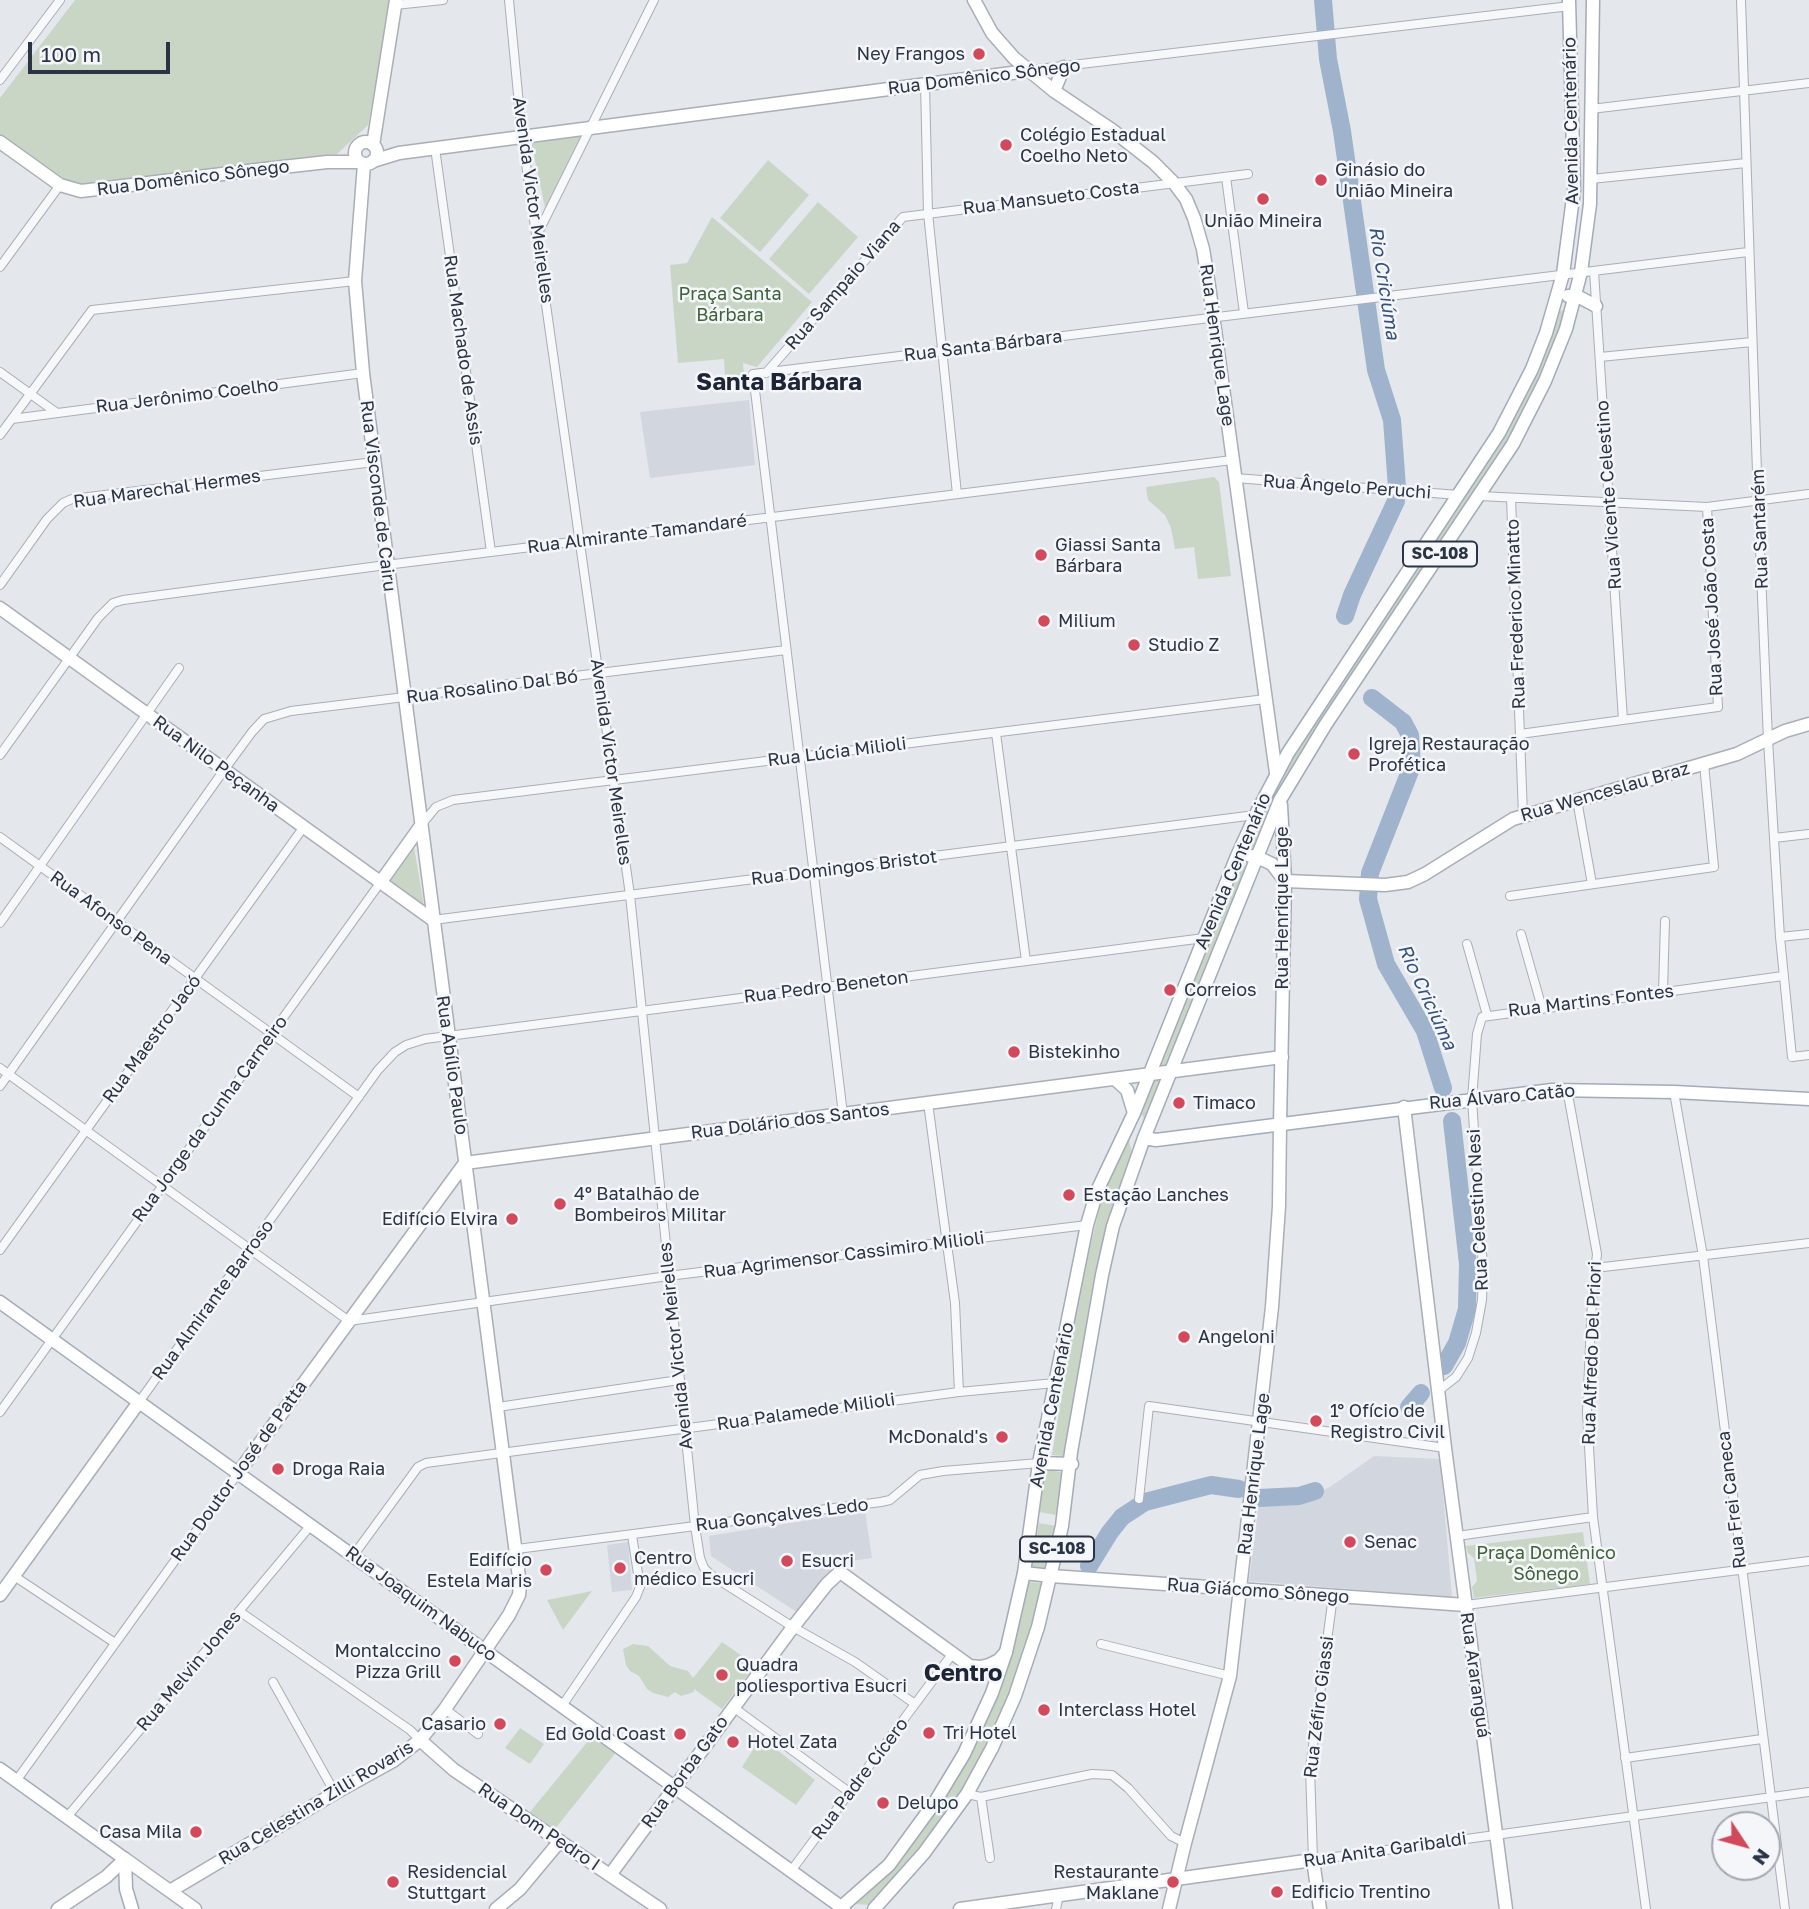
<!DOCTYPE html>
<meta charset="utf-8">
<style>
body{margin:0}
#map{position:relative;width:1809px;height:1909px;overflow:hidden;background:#e4e7ec;font-family:"Golos Text",sans-serif}
canvas{display:block}
.north{position:absolute;left:1711px;top:1811px;width:70px;height:70px;box-sizing:border-box;background:#f4f6f9;border:2px solid #a4a8b1;border-radius:50%;rotate:126deg;font-size:19px;font-weight:700;line-height:28px;text-align:center;color:#2b3445}
.north::after{content:'';display:block;margin:auto;width:24px;height:32px;background:#d1495b;clip-path:polygon(50% 0,100% 100%,50% 72%,0 100%)}
.scale{position:absolute;left:28px;top:42px;width:142px;height:32px;box-sizing:border-box;border:4px solid #2b3445;border-top:0;padding-left:9px;font-size:21px;line-height:24px;white-space:nowrap;color:#2b3445;-webkit-text-stroke:5px #f4f6f9;paint-order:stroke}
</style>
<div id="map">
<canvas width="1809" height="1909"></canvas>
<div class="north">N</div>
<div class="scale">100 m</div>
</div>
<script>
const context = document.querySelector('canvas').getContext('2d');
context.lineJoin = 'round';
function fillPath(path, color) {
  context.fillStyle = color;
  context.fill(path, 'evenodd');
}
function poly(rows) {
  const path = new Path2D();
  for (const r of rows) {
    if (r.length === 3) {
      path.moveTo(r[0] + r[2], r[1]);
      path.arc(r[0], r[1], r[2], 0, 2 * Math.PI);
      continue;
    }
    path.moveTo(r[0], r[1]);
    for (let i = 2; i < r.length; i += 2) path.lineTo(r[i], r[i + 1]);
  }
  return path;
}
function trace(path, color, width, dash) {
  context.strokeStyle = color;
  context.lineWidth = width;
  context.lineCap = dash ? 'butt' : 'round';
  context.setLineDash(dash || []);
  context.stroke(path);
}
function drawText(font, color, halo, rows, align = 'center') {
  context.font = font + ' "Golos Text",sans-serif';
  context.lineWidth = 5;
  context.setLineDash([]);
  context.textBaseline = 'middle';
  context.strokeStyle = halo;
  context.fillStyle = color;
  for (const [text, x, y, turn = 0] of rows) {
    context.save();
    context.translate(x, y);
    context.rotate((+turn || 0) * Math.PI / 180);
    context.textAlign = isNaN(turn) ? turn : align;
    if (halo) context.strokeText(text, 0, 0);
    context.fillText(text, 0, 0);
    context.restore();
  }
}
const built = poly([
 [749,400,755,465,650,478,640,412],
 [1374,1456,1440,1459,1452,1597,1249,1581,1259,1503,1300,1500,1330,1487],
 [865,1511,872,1558,838,1563,798,1613,711,1556,709,1536],
 [628,1542,632,1590,612,1592,607,1545]
]);
const green = poly([
 [75,0,393,0,368,125,336,155,330,157,79,184,58,178,0,135,0,98],
 [584,135,546,212,531,141],
 [768,160,809,195,760,252,720,218],
 [818,202,858,237,809,294,769,259],
 [712,217,812,302,757,367,743,363,745,388,726,390,724,359,678,363,670,265,687,263],
 [1567,310,1563,327,1520,426,1405,601,1257,848,1246,848,1273,788,1306,730,1483,466,1558,311],
 [1214,477,1219,482,1231,576,1198,579,1194,547,1175,549,1171,528,1165,515,1148,500,1146,487],
 [413,841,424,906,385,879],
 [1251,865,1146,1121,1138,1109,1236,868],
 [1128,1136,1132,1153,1113,1207,1092,1290,1064,1456,1052,1455,1071,1337,1088,1256,1101,1201],
 [1045,1468,1063,1473,1056,1515,1039,1512],
 [1039,1523,1056,1526,1049,1571,1031,1570],
 [1583,1532,1590,1584,1474,1598,1472,1587,1477,1581,1474,1558,1468,1553,1466,1546],
 [1027,1582,1043,1583,1024,1658,1006,1708,977,1767,923,1849,872,1905,854,1904,891,1870,967,1760],
 [592,1591,563,1630,547,1600],
 [722,1642,755,1665,722,1709,694,1689,694,1692,681,1696,675,1692,668,1697,653,1693,647,1689,639,1676,630,1671,626,1665,623,1649,633,1644,648,1646,670,1666,688,1671,693,1678],
 [520,1728,544,1744,530,1764,505,1748],
 [593,1735,617,1751,555,1829,530,1812],
 [761,1737,815,1780,796,1805,742,1767]
]);
const river = poly([
 [1323,0,1328,59,1342,131,1376,370,1392,420,1397,487],
 [1345,616,1352,595,1396,501],
 [1372,698,1403,722,1410,735,1412,766,1370,873,1368,899,1386,964,1425,1031,1443,1088],
 [1444,1366,1457,1343,1467,1309,1468,1264,1452,1121],
 [1409,1407,1421,1393],
 [1259,1498,1299,1496,1315,1491],
 [1089,1566,1110,1532,1122,1517,1145,1502,1211,1485,1239,1489]
]);
const street = poly([
 [509,0,522,136,630,895,695,1526,700,1558,704,1568,711,1575,793,1627,855,1662,915,1704],
 [1741,0,1758,501,1768,740,1780,937,1792,1057,1809,1055],
 [395,5,443,0],
 [1030,70,1570,6],
 [0,80,60,0],
 [925,84,928,213,957,494],
 [1591,109,1809,83],
 [435,148,491,552],
 [1226,177,1244,313],
 [1591,179,1746,163],
 [537,235,654,0],
 [0,267,60,185],
 [1594,271,1623,720],
 [1600,357,1752,342],
 [0,372,57,413],
 [766,373,903,217,1248,174],
 [12,419,363,373],
 [0,435,92,310,355,281],
 [1235,478,1459,495],
 [1479,496,1707,507,1809,494],
 [1511,498,1523,815],
 [0,585,47,519,63,503,72,499,374,462],
 [996,733,1026,961],
 [1520,734,1718,707,1707,507],
 [0,755,98,618,113,603,123,600,386,565,1232,460],
 [1577,800,1592,884],
 [422,824,436,807,453,800,1265,699],
 [0,837,359,1097],
 [1774,838,1809,834],
 [1510,896,1714,867,1704,764],
 [433,920,1255,815],
 [0,923,179,668],
 [1521,934,1542,1008],
 [1780,937,1809,934],
 [1467,944,1487,1015],
 [1663,992,1665,921],
 [0,1068,349,1321,668,1276,1087,1225],
 [0,1086,224,770,252,732,264,719,291,711,786,650],
 [1567,1089,1597,1254,1592,1301,1587,1412,1593,1517,1646,1909],
 [1674,1092,1703,1256,1785,1909],
 [928,1103,955,1303,959,1392],
 [843,1114,753,374,1748,252],
 [0,1250,303,828],
 [1595,1268,1809,1243],
 [1438,1391,1456,1377,1468,1358,1476,1333,1482,1300,1483,1268,1472,1099,1477,1034,1482,1017,1783,976],
 [139,1402,378,1070,395,1052,406,1045,425,1039,1204,938],
 [498,1407,679,1380],
 [0,1412,380,883],
 [1139,1499,1149,1406,1445,1448],
 [1457,1536,1593,1517],
 [517,1549,881,1502,890,1500,920,1475,943,1471,1039,1463],
 [353,1556,418,1467,426,1463,959,1392,1055,1383],
 [14,1576,115,1643],
 [1333,1596,1310,1768,1313,1860,1809,1792],
 [1466,1605,1809,1561],
 [239,1611,410,1730,420,1740],
 [1101,1644,1230,1676],
 [273,1682,335,1793],
 [562,1706,636,1597,640,1587,632,1535],
 [733,1707,849,1792],
 [445,1709,478,1734],
 [1625,1758,1762,1739],
 [16,1781,238,1473],
 [967,1794,981,1797,1092,1774,1112,1775,1128,1788,1171,1836,1185,1843],
 [981,1797,990,1858],
 [67,1817,311,1525],
 [791,1871,953,1653],
 [1056,1909,1059,1895]
]);
const secondary = poly([
 [974,0,992,33,1014,58,1054,91,1112,130,1153,162,1174,183,1186,199,1194,218,1203,249,1209,286,1276,773],
 [1054,91,1064,67],
 [366,153,11],
 [0,142,60,185,81,191,256,170,327,162,359,162],
 [373,145,396,0],
 [373,161,399,153,1027,71],
 [0,608,433,920],
 [1285,881,1385,885,1408,882,1425,874,1513,819,1737,754,1785,731,1809,724],
 [380,883,420,827],
 [1115,1079,1127,1090,1134,1113],
 [1404,1107,1445,1448,1506,1909],
 [238,1473,465,1163,1282,1057],
 [1051,1576,1466,1605],
 [0,1595,139,1402],
 [420,1740,454,1770,660,1909],
 [610,1875,793,1627,827,1584,840,1572,970,1666,980,1667,989,1665,999,1660,1006,1652],
 [170,1891,335,1793,393,1761,420,1740,445,1709,509,1615,519,1595,520,1585,363,373,355,281,364,164],
 [58,1909,106,1877,125,1859,195,1909],
 [496,1909,520,1889,560,1841],
 [960,1909,1313,1860,1320,1909],
 [1169,1909,1185,1843,1230,1676,1272,1307,1279,1206,1280,1124]
]);
const primary = poly([
 [1568,296,1581,298,1596,306],
 [1250,856,1257,857,1272,864,1285,881],
 [1280,1124,1285,881,1281,805],
 [1144,1138,1156,1140,1552,1090,1674,1092,1809,1099],
 [0,1302,844,1909],
 [1039,1463,1072,1464],
 [1024,1573,1051,1576],
 [0,1769,125,1859,126,1889,132,1909],
 [839,1909,889,1865,935,1802,964,1754,992,1693,1006,1652,1024,1573,1039,1463,1087,1225,1097,1191,1134,1113,1237,856,1258,810,1288,753,1499,433,1532,369,1546,333,1563,274,1574,190,1569,0],
 [874,1909,924,1853,967,1794,992,1748,1015,1696,1038,1627,1062,1526,1071,1452,1102,1275,1113,1226,1144,1138,1280,800,1326,724,1513,444,1545,381,1566,329,1581,272,1590,204,1593,0]
]);
const markers = [
 [979,54,7,"#d1495b"],
 [1006,145,7,"#d1495b"],
 [1321,180,7,"#d1495b"],
 [1263,199,7,"#d1495b"],
 [1041,555,7,"#d1495b"],
 [1044,621,7,"#d1495b"],
 [1134,645,7,"#d1495b"],
 [1354,754,7,"#d1495b"],
 [1170,990,7,"#d1495b"],
 [1014,1052,7,"#d1495b"],
 [1179,1103,7,"#d1495b"],
 [1069,1195,7,"#d1495b"],
 [560,1204,7,"#d1495b"],
 [512,1219,7,"#d1495b"],
 [1184,1337,7,"#d1495b"],
 [1316,1421,7,"#d1495b"],
 [1002,1437,7,"#d1495b"],
 [278,1469,7,"#d1495b"],
 [1350,1542,7,"#d1495b"],
 [787,1561,7,"#d1495b"],
 [620,1568,7,"#d1495b"],
 [546,1570,7,"#d1495b"],
 [455,1661,7,"#d1495b"],
 [722,1675,7,"#d1495b"],
 [1044,1710,7,"#d1495b"],
 [500,1724,7,"#d1495b"],
 [929,1733,7,"#d1495b"],
 [680,1734,7,"#d1495b"],
 [733,1742,7,"#d1495b"],
 [883,1803,7,"#d1495b"],
 [196,1832,7,"#d1495b"],
 [393,1882,7,"#d1495b"],
 [1173,1882,7,"#d1495b"],
 [1277,1892,7,"#d1495b"]
];
const shields = [
 [1440,554,74],
 [1057,1549,74]
];
const shieldNames = [
 ["SC-108",1440,554],
 ["SC-108",1057,1549]
];
const poiNames = [
 ["Ney Frangos",965,54,"right"],
 ["Colégio Estadual",1020,135],
 ["Coelho Neto",1020,156],
 ["Ginásio do",1335,170],
 ["União Mineira",1335,191],
 ["União Mineira",1263,221,"center"],
 ["Giassi Santa",1055,545],
 ["Bárbara",1055,566],
 ["Milium",1058,621],
 ["Studio Z",1148,645],
 ["Igreja Restauração",1368,744],
 ["Profética",1368,765],
 ["Correios",1184,990],
 ["Bistekinho",1028,1052],
 ["Timaco",1193,1103],
 ["4º Batalhão de",574,1194],
 ["Bombeiros Militar",574,1215],
 ["Estação Lanches",1083,1195],
 ["Edifício Elvira",498,1219,"right"],
 ["Angeloni",1198,1337],
 ["1° Ofício de",1330,1411],
 ["Registro Civil",1330,1432],
 ["McDonald's",988,1437,"right"],
 ["Droga Raia",292,1469],
 ["Senac",1364,1542],
 ["Centro",634,1558],
 ["médico Esucri",634,1579],
 ["Edifício",532,1560,"right"],
 ["Estela Maris",532,1581,"right"],
 ["Esucri",801,1561],
 ["Montalccino",441,1651,"right"],
 ["Pizza Grill",441,1672,"right"],
 ["Quadra",736,1665],
 ["poliesportiva Esucri",736,1686],
 ["Interclass Hotel",1058,1710],
 ["Casario",486,1724,"right"],
 ["Tri Hotel",943,1733],
 ["Ed Gold Coast",666,1734,"right"],
 ["Hotel Zata",747,1742],
 ["Delupo",897,1803],
 ["Casa Mila",182,1832,"right"],
 ["Residencial",407,1872],
 ["Stuttgart",407,1893],
 ["Restaurante",1159,1872,"right"],
 ["Maklane",1159,1893,"right"],
 ["Edificio Trentino",1291,1892]
];
const streetNames = [
 ["Rua Domênico Sônego",984,77,-7],
 ["Avenida Centenário",1571,121,-91],
 ["Rua Domênico Sônego",193,178,-7],
 ["Rua Mansueto Costa",1051,198,-7],
 ["Avenida Victor Meirelles",533,200,82],
 ["Rua Sampaio Viana",843,285,-49],
 ["Rua Henrique Lage",1217,345,82],
 ["Rua Santa Bárbara",983,346,-7],
 ["Rua Machado de Assis",463,350,82],
 ["Rua Jerônimo Coelho",187,396,-7],
 ["Rua Ângelo Peruchi",1347,487,4],
 ["Rua Marechal Hermes",167,489,-8],
 ["Rua Vicente Celestino",1609,495,-94],
 ["Rua Visconde de Cairu",378,496,83],
 ["Rua Santarém",1760,529,-92],
 ["Rua Almirante Tamandaré",637,534,-7],
 ["Rua José João Costa",1712,607,-93],
 ["Rua Frederico Minatto",1516,614,-92],
 ["Rua Rosalino Dal Bó",492,687,-7],
 ["Rua Lúcia Milioli",837,752,-7],
 ["Avenida Victor Meirelles",611,762,82],
 ["Rua Nilo Peçanha",216,764,36],
 ["Rua Wenceslau Braz",1605,792,-16],
 ["Rua Domingos Bristot",844,868,-7],
 ["Avenida Centenário",1233,871,-67],
 ["Rua Henrique Lage",1282,908,-90],
 ["Rua Afonso Pena",111,918,36],
 ["Rua Pedro Beneton",826,987,-7],
 ["Rua Martins Fontes",1591,1001,-7],
 ["Rua Maestro Jacó",152,1039,-54],
 ["Rua Abílio Paulo",452,1065,82],
 ["Rua Álvaro Catão",1502,1097,-5],
 ["Rua Jorge da Cunha Carneiro",210,1119,-54],
 ["Rua Dolário dos Santos",790,1121,-7],
 ["Rua Celestino Nesi",1478,1210,-93],
 ["Rua Agrimensor Cassimiro Milioli",844,1255,-7],
 ["Rua Almirante Barroso",213,1300,-54],
 ["Avenida Victor Meirelles",676,1346,-96],
 ["Rua Alfredo Del Priori",1592,1353,-88],
 ["Avenida Centenário",1052,1405,-79],
 ["Rua Palamede Milioli",806,1412,-8],
 ["Rua Doutor José de Patta",239,1471,-54],
 ["Rua Henrique Lage",1254,1474,-83],
 ["Rua Frei Caneca",1732,1500,-97],
 ["Rua Gonçalves Ledo",782,1515,-7],
 ["Rua Giácomo Sônego",1258,1591,4],
 ["Rua Joaquim Nabuco",421,1604,36],
 ["Rua Melvin Jones",189,1671,-50],
 ["Rua Araranguá",1475,1675,82],
 ["Rua Zéfiro Giassi",1319,1707,-83],
 ["Rua Borba Gato",685,1772,-54],
 ["Rua Padre Cícero",860,1779,-53],
 ["Rua Celestina Zilli Rovaris",316,1803,-31],
 ["Rua Dom Pedro I",539,1827,34],
 ["Rua Anita Garibaldi",1385,1850,-8]
];
const parkNames = [
 ["Praça Santa",730,294],
 ["Bárbara",730,315],
 ["Praça Domênico",1546,1553],
 ["Sônego",1546,1574]
];
const waterNames = [
 ["Rio Criciúma",1384,283,81],
 ["Rio Criciúma",1427,997,65]
];
const districtNames = [
 ["Santa Bárbara",779,382],
 ["Centro",963,1673]
];
fillPath(built, '#d2d6de');
fillPath(green, '#c9d6c5');
trace(river, '#9fb4cc', 18);
trace(street, '#a9aeb7', 10);
trace(secondary, '#a9aeb7', 15);
trace(primary, '#a3abb8', 15);
trace(street, '#f7f8fa', 8);
trace(secondary, '#fff', 12);
trace(primary, '#fff', 12);
for (const [x, y, r, color] of markers) {
  const dot = new Path2D();
  dot.arc(x, y, r, 0, 2 * Math.PI);
  context.fillStyle = color;
  context.fill(dot);
  trace(dot, '#f4f6f9', 2.5);
}
for (const [x, y, w] of shields) {
  const box = new Path2D();
  box.roundRect(x - w / 2, y - 12.5, w, 25, 5);
  context.fillStyle = '#f4f6f9';
  context.fill(box);
  trace(box, '#2b3445', 2);
}
drawText('bold 16px', '#2b3445', null, shieldNames);
drawText('18px', '#2b3445', '#f4f6f9', poiNames, 'left');
drawText('18px', '#2b3445', '#f4f6f9', streetNames);
drawText('18px', '#3f6138', '#f4f6f9', parkNames);
drawText('italic 19px', '#34527a', '#f4f6f9', waterNames);
drawText('bold 24px', '#1d2536', '#f4f6f9', districtNames);
</script>
